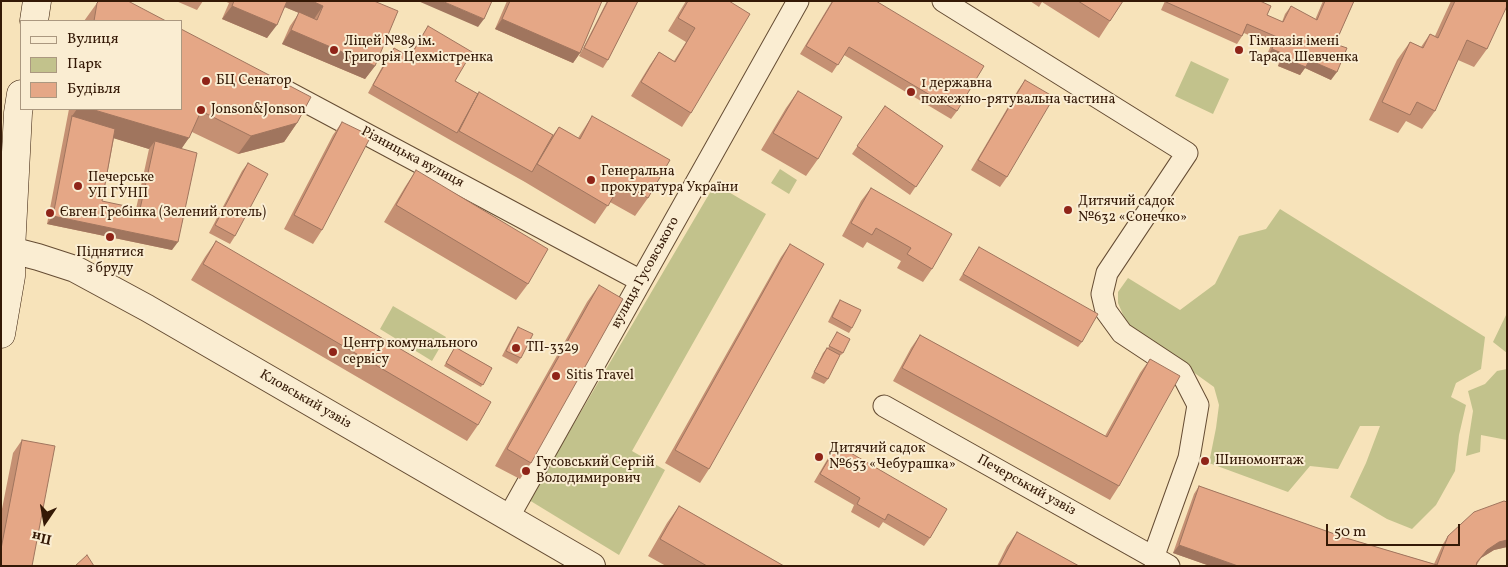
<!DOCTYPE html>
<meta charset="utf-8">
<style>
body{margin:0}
#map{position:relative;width:1508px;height:567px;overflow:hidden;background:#f7e3ba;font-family:Vollkorn,serif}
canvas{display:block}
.frame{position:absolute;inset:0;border:2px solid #341906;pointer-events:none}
.legend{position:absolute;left:20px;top:20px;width:162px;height:90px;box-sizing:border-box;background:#faedd2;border:1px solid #ab9880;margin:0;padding:6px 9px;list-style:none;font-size:15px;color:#341906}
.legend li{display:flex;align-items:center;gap:10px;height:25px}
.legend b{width:25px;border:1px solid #ab9880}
.north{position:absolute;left:20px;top:497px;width:50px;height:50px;-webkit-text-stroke:4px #faedd2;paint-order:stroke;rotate:192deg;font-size:14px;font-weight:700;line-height:20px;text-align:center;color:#341906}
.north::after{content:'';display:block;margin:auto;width:18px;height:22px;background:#341906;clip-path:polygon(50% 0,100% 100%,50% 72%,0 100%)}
.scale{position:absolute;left:1326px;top:524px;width:134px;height:22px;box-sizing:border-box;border:2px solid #341906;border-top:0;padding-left:6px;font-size:15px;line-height:18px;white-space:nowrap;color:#341906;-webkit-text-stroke:4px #faedd2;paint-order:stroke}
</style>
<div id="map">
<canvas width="1508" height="567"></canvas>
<div class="frame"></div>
<ul class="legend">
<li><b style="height:6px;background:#faedd2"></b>Вулиця</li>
<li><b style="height:14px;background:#c2c28c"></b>Парк</li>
<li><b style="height:14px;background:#e5a786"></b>Будівля</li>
</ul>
<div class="north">Пн</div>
<div class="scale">50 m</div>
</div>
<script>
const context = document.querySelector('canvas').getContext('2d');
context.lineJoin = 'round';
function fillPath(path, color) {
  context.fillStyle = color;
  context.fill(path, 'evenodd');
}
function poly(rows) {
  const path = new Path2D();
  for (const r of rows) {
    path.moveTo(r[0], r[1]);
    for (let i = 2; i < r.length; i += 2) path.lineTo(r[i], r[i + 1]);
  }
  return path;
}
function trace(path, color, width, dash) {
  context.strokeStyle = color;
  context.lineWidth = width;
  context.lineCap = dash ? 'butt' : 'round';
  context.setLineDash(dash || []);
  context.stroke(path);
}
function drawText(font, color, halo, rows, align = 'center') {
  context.font = font + ' Vollkorn,serif';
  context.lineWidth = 4;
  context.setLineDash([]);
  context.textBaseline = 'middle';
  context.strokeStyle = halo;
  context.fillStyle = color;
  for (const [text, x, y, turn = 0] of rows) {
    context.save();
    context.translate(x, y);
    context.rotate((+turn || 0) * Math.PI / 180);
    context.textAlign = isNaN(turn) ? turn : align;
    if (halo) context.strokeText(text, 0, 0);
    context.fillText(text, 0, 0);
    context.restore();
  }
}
const green = poly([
 [1191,61,1229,79,1213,114,1175,96],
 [780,169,797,180,789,194,771,183],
 [715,184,766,214,632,451,665,470,619,555,529,500],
 [1280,209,1485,337,1481,369,1456,383,1451,397,1466,405,1459,435,1455,471,1436,505,1412,529,1387,519,1350,497,1366,463,1380,426,1360,426,1338,469,1310,466,1288,492,1209,463,1216,428,1219,405,1214,387,1132,328,1124,317,1118,303,1118,292,1128,278,1180,310,1215,284,1239,236,1266,229],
 [393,306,446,337,432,361,380,329],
 [1507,313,1507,353,1493,342],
 [1507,369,1507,440,1481,435,1480,452,1466,456,1473,411,1468,391,1485,384,1497,371]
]);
const minor = poly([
 [943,1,1187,153,1107,273,1102,294,1106,311,1122,333,1181,372,1198,405,1189,458,1153,558],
 [282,89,641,281],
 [884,406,1169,566],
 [508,518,798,1]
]);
const tertiary = poly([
 [11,250,38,257,75,269,147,308,592,566]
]);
const secondary = poly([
 [34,21,37,1],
 [1,334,11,276,11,250,18,113,21,94]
]);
const wall = poly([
 [176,1,203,1,197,10],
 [224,1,376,1,375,66,365,79,282,44,290,26,299,13,285,7,267,38,222,19,229,3],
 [507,1,602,1,580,53,573,63,495,29],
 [607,1,638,1,608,60,603,68,579,56],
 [686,1,729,1,691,113,682,127,631,96,650,65,659,52,674,61,686,42,668,31],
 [832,1,876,1,957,111,951,119,844,55,832,73,800,54],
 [1030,1,1123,1,1099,38,1042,2,1039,7],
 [1165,1,1260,1,1267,15,1282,22,1285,14,1291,6,1315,20,1323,1,1354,1,1335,44,1331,80,1305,68,1300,75,1278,66,1279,62,1266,57,1271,45,1244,33,1237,44,1161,10],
 [1451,1,1507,1,1487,49,1474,67,1458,60,1435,111,1422,129,1406,121,1398,133,1369,120,1397,60,1410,42,1421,47,1430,34,1435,36],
 [97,3,166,21,84,21],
 [428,26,455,81,478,94,553,135,559,127,578,138,592,116,648,198,635,216,610,202,595,224,525,182,452,141,368,93,388,56,394,48,409,57],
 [1025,80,1007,177,1000,187,971,170,1018,90],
 [798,91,818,159,806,176,761,150,786,108],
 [885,106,943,146,910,195,852,154],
 [69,109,181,109,297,123,284,142,238,154,192,132,182,148,172,250,47,224],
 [114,138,149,149,136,209,102,201],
 [342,122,322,230,313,244,284,229,333,135],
 [248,163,235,236,230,244,209,233,242,171],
 [416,170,528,284,516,300,384,222,405,187],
 [871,188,932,269,923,282,897,268,901,261,867,242,863,248,842,236,861,201],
 [216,241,478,425,467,441,191,280,205,257],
 [790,244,709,469,700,483,665,463,781,257],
 [979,247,1082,342,1078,347,959,280],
 [599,285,531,463,520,479,495,466,587,302],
 [840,300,852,328,849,333,828,322,836,306],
 [518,327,521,358,517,364,502,356,514,333],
 [837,332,843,353,841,355,840,355,828,379,824,384,811,378,823,353,827,348,828,348],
 [920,335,1105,436,1140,373,1150,359,1119,486,1110,500,893,381,911,348],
 [455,347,492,368,481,387,444,366],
 [22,440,1,566,1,514,13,453],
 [837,445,930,538,924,546,883,522,879,528,851,512,854,505,814,482,831,453],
 [1199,486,1346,538,1434,564,1443,544,1448,536,1507,502,1507,547,1494,550,1481,558,1476,566,1210,566,1173,553,1194,494],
 [679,506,784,566,666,566,648,556,667,523],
 [1017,532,1079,566,997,566,1007,546]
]);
const shadedWall = poly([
 [285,1,312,1,323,6,314,19,282,6],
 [418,1,442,1,484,19,478,27],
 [232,6,277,25,267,38,222,19],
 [502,19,580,53,573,63,495,29],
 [291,30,375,66,365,79,282,44],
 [1272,49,1284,54,1279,62,1266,57],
 [1283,58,1309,60,1337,72,1331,80,1305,68,1300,75,1278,66],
 [77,109,91,109,189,138,176,156,155,141,149,149,70,125,72,116],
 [297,123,284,142,238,154,251,136],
 [53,216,178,242,172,250,47,224],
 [1507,540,1507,547,1494,550,1481,558,1474,566,1487,550,1499,542],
 [1179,545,1238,566,1210,566,1173,553]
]);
const building = poly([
 [99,1,128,1,166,21,94,21,97,3,99,1],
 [234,1,287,1,277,25,232,6,234,1],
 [312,1,374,1,398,11,375,66,291,30,299,12,317,20,323,6,312,1],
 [442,1,492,1,484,19,442,1],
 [510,1,602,1,580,53,502,19,510,1],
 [608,1,638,1,608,60,584,48,608,1],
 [688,1,729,1,750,14,691,113,641,82,659,52,675,62,695,28,678,18,688,1],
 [833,1,876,1,984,66,957,111,849,47,838,65,806,46,833,1],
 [1078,1,1123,1,1110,21,1078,1],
 [1167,1,1260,1,1271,6,1267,15,1283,22,1291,6,1317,20,1325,1,1354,1,1335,44,1347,48,1337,72,1309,60,1306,67,1283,58,1284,54,1272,49,1277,37,1247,24,1242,36,1166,2,1167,1],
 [1455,1,1507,1,1507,6,1487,49,1467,40,1435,111,1417,102,1410,115,1382,102,1410,42,1423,48,1430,34,1438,38,1455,1],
 [428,26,472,52,455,81,478,94,457,133,373,85,394,48,410,57,428,26],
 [181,29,311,97,297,123,251,136,201,111,189,138,91,109,181,109,181,29],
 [1025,80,1054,97,1007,177,978,160,1025,80],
 [798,91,842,117,818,159,773,133,798,91],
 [479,92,553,135,532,172,459,131,479,92],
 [885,106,943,146,916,187,857,146,885,106],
 [72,116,115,129,102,201,140,209,155,141,197,153,178,242,53,216,72,116],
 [592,116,670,160,648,198,621,183,608,206,537,164,559,127,580,139,592,116],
 [342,122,371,136,322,230,294,215,342,122],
 [248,163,268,174,235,236,215,225,248,163],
 [416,170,548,249,528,284,396,205,416,170],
 [871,188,952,234,932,269,907,254,911,248,876,228,872,235,851,223,871,188],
 [216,241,491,402,478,425,203,264,216,241],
 [790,244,824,264,709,469,675,450,790,244],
 [979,247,1098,314,1082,342,963,274,979,247],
 [599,285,623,299,531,463,507,449,599,285],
 [840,300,861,310,852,328,832,317,840,300],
 [518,327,533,334,521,358,506,351,518,327],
 [837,332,850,339,843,353,829,346,837,332],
 [920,335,1107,437,1150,359,1180,376,1119,486,902,368,920,335],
 [455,347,492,368,483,385,446,363,455,347],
 [827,348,840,355,828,379,814,372,827,348],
 [22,440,55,446,32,566,1,566,1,549,22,440],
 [837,445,947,509,930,538,888,514,885,520,857,504,860,498,820,474,837,445],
 [1199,486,1346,538,1437,565,1448,536,1474,512,1504,501,1507,502,1507,540,1499,542,1487,550,1477,562,1476,566,1238,566,1179,545,1199,486],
 [679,506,784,566,707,566,660,539,679,506],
 [1017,532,1079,566,999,566,1017,532],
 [87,555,94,566,75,566,87,555]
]);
const markers = [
 [334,50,5,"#8f2418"],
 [1239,50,5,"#8f2418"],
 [206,81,5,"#8f2418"],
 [911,92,5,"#8f2418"],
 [201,110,5,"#8f2418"],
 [591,180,5,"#8f2418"],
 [78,186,5,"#8f2418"],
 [1068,210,5,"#8f2418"],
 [50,213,5,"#8f2418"],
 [110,237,5,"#8f2418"],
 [516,348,5,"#8f2418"],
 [333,352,5,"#8f2418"],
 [556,376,5,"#8f2418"],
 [819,457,5,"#8f2418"],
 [1205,461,5,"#8f2418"],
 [526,471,5,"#8f2418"]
];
const poiNames = [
 ["Ліцей №89 ім.",344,42],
 ["Григорія Цехмістренка",344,58],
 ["Гімназія імені",1249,42],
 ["Тараса Шевченка",1249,58],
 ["БЦ Сенатор",216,81],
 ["1 державна",921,84],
 ["пожежно-рятувальна частина",921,100],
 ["Jonson&Jonson",211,110],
 ["Генеральна",601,172],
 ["прокуратура України",601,188],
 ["Печерське",88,178],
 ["УП ГУНП",88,194],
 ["Дитячий садок",1078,202],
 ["№632 «Сонечко»",1078,218],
 ["Євген Гребінка (Зелений готель)",60,213],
 ["Піднятися",110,253,"center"],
 ["з бруду",110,269,"center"],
 ["Центр комунального",343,344],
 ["сервісу",343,360],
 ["ТП-3329",526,348],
 ["Sitis Travel",566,376],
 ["Дитячий садок",829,449],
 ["№653 «Чебурашка»",829,465],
 ["Шиномонтаж",1215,461],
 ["Гусовський Сергій",536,463],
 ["Володимирович",536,479]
];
const streetNames = [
 ["Різницька вулиця",412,158,28],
 ["вулиця Гусовського",646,273,-61],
 ["Кловський узвіз",305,400,30],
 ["Печерський узвіз",1026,486,29]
];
fillPath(green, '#c2c28c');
trace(minor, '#654c33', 23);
trace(tertiary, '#654c33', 28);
trace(secondary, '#341906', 29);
trace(minor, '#faedd2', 21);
trace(tertiary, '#faedd2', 26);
trace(secondary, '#faedd2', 28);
fillPath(wall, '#c59073');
fillPath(shadedWall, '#a0755e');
fillPath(building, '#e5a786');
trace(building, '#a0755e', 1);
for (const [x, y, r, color] of markers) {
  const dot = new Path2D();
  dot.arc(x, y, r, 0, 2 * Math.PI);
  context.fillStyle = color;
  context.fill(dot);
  trace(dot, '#faedd2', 2);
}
drawText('14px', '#341906', '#faedd2', poiNames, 'left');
drawText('14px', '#341906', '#faedd2', streetNames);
</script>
